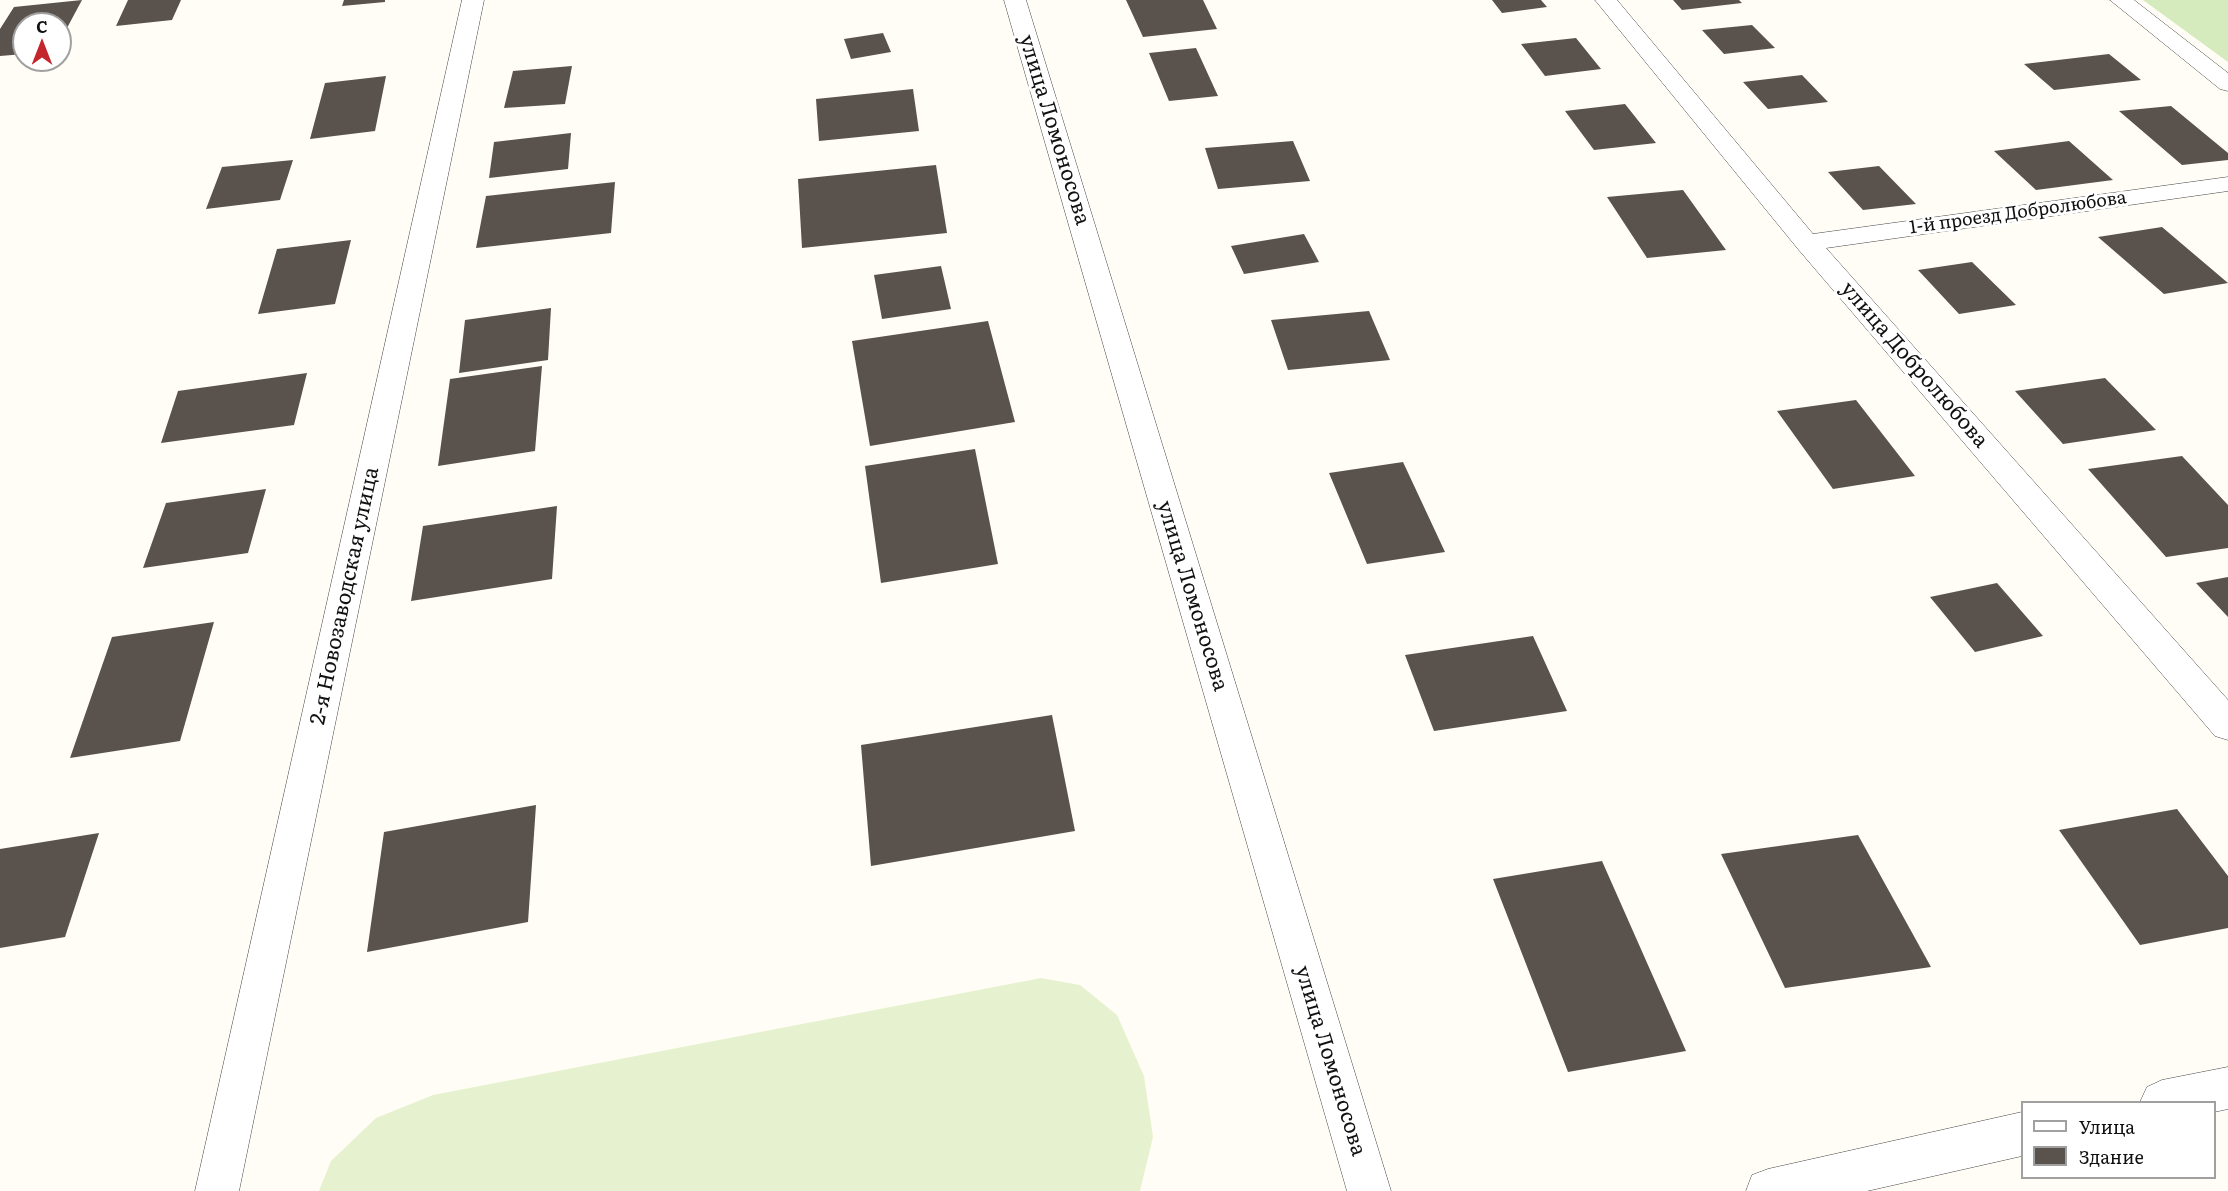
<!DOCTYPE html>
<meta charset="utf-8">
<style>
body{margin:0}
#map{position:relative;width:2228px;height:1191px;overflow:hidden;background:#fffdf5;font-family:Literata,serif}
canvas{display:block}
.legend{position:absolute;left:2021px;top:1101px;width:195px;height:78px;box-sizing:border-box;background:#fff;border:2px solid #a0a0a0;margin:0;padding:8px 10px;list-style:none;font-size:18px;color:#111}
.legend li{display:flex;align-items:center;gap:12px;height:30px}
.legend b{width:30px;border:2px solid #a0a0a0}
.north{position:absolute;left:12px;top:12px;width:60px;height:60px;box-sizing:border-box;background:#fff;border:2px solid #a0a0a0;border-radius:50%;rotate:0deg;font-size:16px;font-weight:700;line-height:24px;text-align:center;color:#111}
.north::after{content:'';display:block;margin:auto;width:21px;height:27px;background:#c4262e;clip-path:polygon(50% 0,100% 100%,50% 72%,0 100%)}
</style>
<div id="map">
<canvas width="2228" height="1191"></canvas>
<ul class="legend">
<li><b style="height:8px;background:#fff"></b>Улица</li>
<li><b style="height:16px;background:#5a524d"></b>Здание</li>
</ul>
<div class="north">С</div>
</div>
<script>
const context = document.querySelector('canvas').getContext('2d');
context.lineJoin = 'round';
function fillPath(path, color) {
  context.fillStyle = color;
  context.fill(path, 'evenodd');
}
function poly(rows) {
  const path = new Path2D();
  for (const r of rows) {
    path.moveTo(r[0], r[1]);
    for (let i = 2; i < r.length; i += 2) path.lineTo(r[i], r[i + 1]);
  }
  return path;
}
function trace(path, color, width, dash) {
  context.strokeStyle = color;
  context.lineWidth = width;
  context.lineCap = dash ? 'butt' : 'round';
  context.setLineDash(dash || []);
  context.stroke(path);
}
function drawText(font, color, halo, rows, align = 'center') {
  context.font = font + ' Literata,serif';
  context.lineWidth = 6;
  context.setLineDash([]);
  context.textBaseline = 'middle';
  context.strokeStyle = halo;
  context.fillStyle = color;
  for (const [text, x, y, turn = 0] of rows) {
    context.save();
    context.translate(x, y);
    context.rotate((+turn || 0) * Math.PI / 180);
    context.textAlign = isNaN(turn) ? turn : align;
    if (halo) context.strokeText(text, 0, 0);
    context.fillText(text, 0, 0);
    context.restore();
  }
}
const green = poly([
 [2143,0,2228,0,2228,62]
]);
const pitch = poly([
 [1041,978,1080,985,1117,1015,1144,1076,1153,1137,1140,1191,319,1191,331,1161,376,1118,433,1095]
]);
const building = poly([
 [82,0,60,41,60,24,24,24,24,54,0,56,0,29,14,7],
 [128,0,181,0,172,20,116,26],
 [344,0,385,0,385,2,342,6],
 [1126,0,1203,0,1217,29,1143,37],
 [1492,0,1541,0,1547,7,1502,13],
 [1673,0,1739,0,1742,3,1682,10],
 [1752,25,1775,48,1724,54,1702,30],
 [883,33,891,52,851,59,844,39],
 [1576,38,1601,69,1545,76,1521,44],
 [1196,48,1218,96,1169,101,1149,53],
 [2109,54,2141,80,2054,90,2024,64],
 [572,66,565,104,504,108,513,71],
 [1802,75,1828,102,1768,109,1743,82],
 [386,76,375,131,310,139,325,83],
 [913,89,919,131,819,141,816,99],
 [1625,104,1656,143,1594,150,1565,111],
 [2171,106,2228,153,2228,160,2182,165,2119,111],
 [571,133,568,169,489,178,494,142],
 [1293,141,1310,181,1218,189,1205,148],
 [2069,141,2113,180,2036,190,1994,151],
 [293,160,280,200,206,209,222,167],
 [936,165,947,233,802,248,798,179],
 [1879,166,1916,204,1863,210,1828,172],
 [615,182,611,233,476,248,486,196],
 [1683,190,1726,250,1647,258,1607,197],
 [2162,227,2228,283,2164,294,2098,237],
 [1304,234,1319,262,1244,274,1231,246],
 [351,240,335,304,258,314,277,249],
 [1972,262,2016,305,1959,314,1918,270],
 [941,266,951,309,882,319,874,275],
 [551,308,548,360,459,373,465,320],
 [1369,311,1390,360,1288,370,1271,320],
 [988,321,1015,422,870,446,852,341],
 [542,366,535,451,438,466,450,379],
 [307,373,294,425,161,443,178,391],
 [2105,378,2156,430,2063,444,2015,391],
 [1856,400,1915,476,1833,489,1777,411],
 [975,449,998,564,881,583,865,466],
 [2182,456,2228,505,2228,548,2166,557,2088,469],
 [1403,462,1445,552,1367,564,1329,473],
 [266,489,248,553,143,568,166,503],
 [557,506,552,579,411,601,423,526],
 [2228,577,2228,617,2196,583],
 [1997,583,2043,636,1975,652,1930,597],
 [214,622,180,741,70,758,112,637],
 [1533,636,1567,711,1434,731,1405,655],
 [1052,715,1075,831,871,866,861,745],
 [536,805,528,922,367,952,384,832],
 [2177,809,2228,876,2228,928,2140,945,2059,830],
 [99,833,65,937,0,948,0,849],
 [1858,835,1931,967,1785,988,1721,854],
 [1602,861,1686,1051,1568,1072,1493,879]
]);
const street = poly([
 [462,0,484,0,239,1191,195,1191,462,0],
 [1004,0,1026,0,1391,1191,1347,1191,1004,0],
 [1595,0,1617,0,1813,234,2228,177,2228,191,1826,248,2228,700,2228,740,2215,736,1798,249,1595,0],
 [2110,0,2134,0,2228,73,2228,91,2220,89,2110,0],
 [2228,1067,2228,1109,2214,1112,2214,1102,2140,1102,2147,1087,2162,1080,2228,1067],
 [2022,1112,2022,1156,1867,1191,1746,1191,1752,1175,1768,1169,2022,1112]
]);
const farStreetnames = [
 ["1-й проезд Добролюбова",2018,213,-8]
];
const streetNames = [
 ["улица Ломоносова",1054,130,73],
 ["улица Добролюбова",1914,365,49],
 ["2-я Новозаводская улица",345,596,-78],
 ["улица Ломоносова",1192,596,73],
 ["улица Ломоносова",1330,1061,73]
];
fillPath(green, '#d5ebbd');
fillPath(pitch, '#e6f2cf');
fillPath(building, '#5a524d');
trace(street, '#444', 1);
fillPath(street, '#fff');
drawText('18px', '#111', '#fff', farStreetnames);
drawText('21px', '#111', '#fff', streetNames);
</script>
